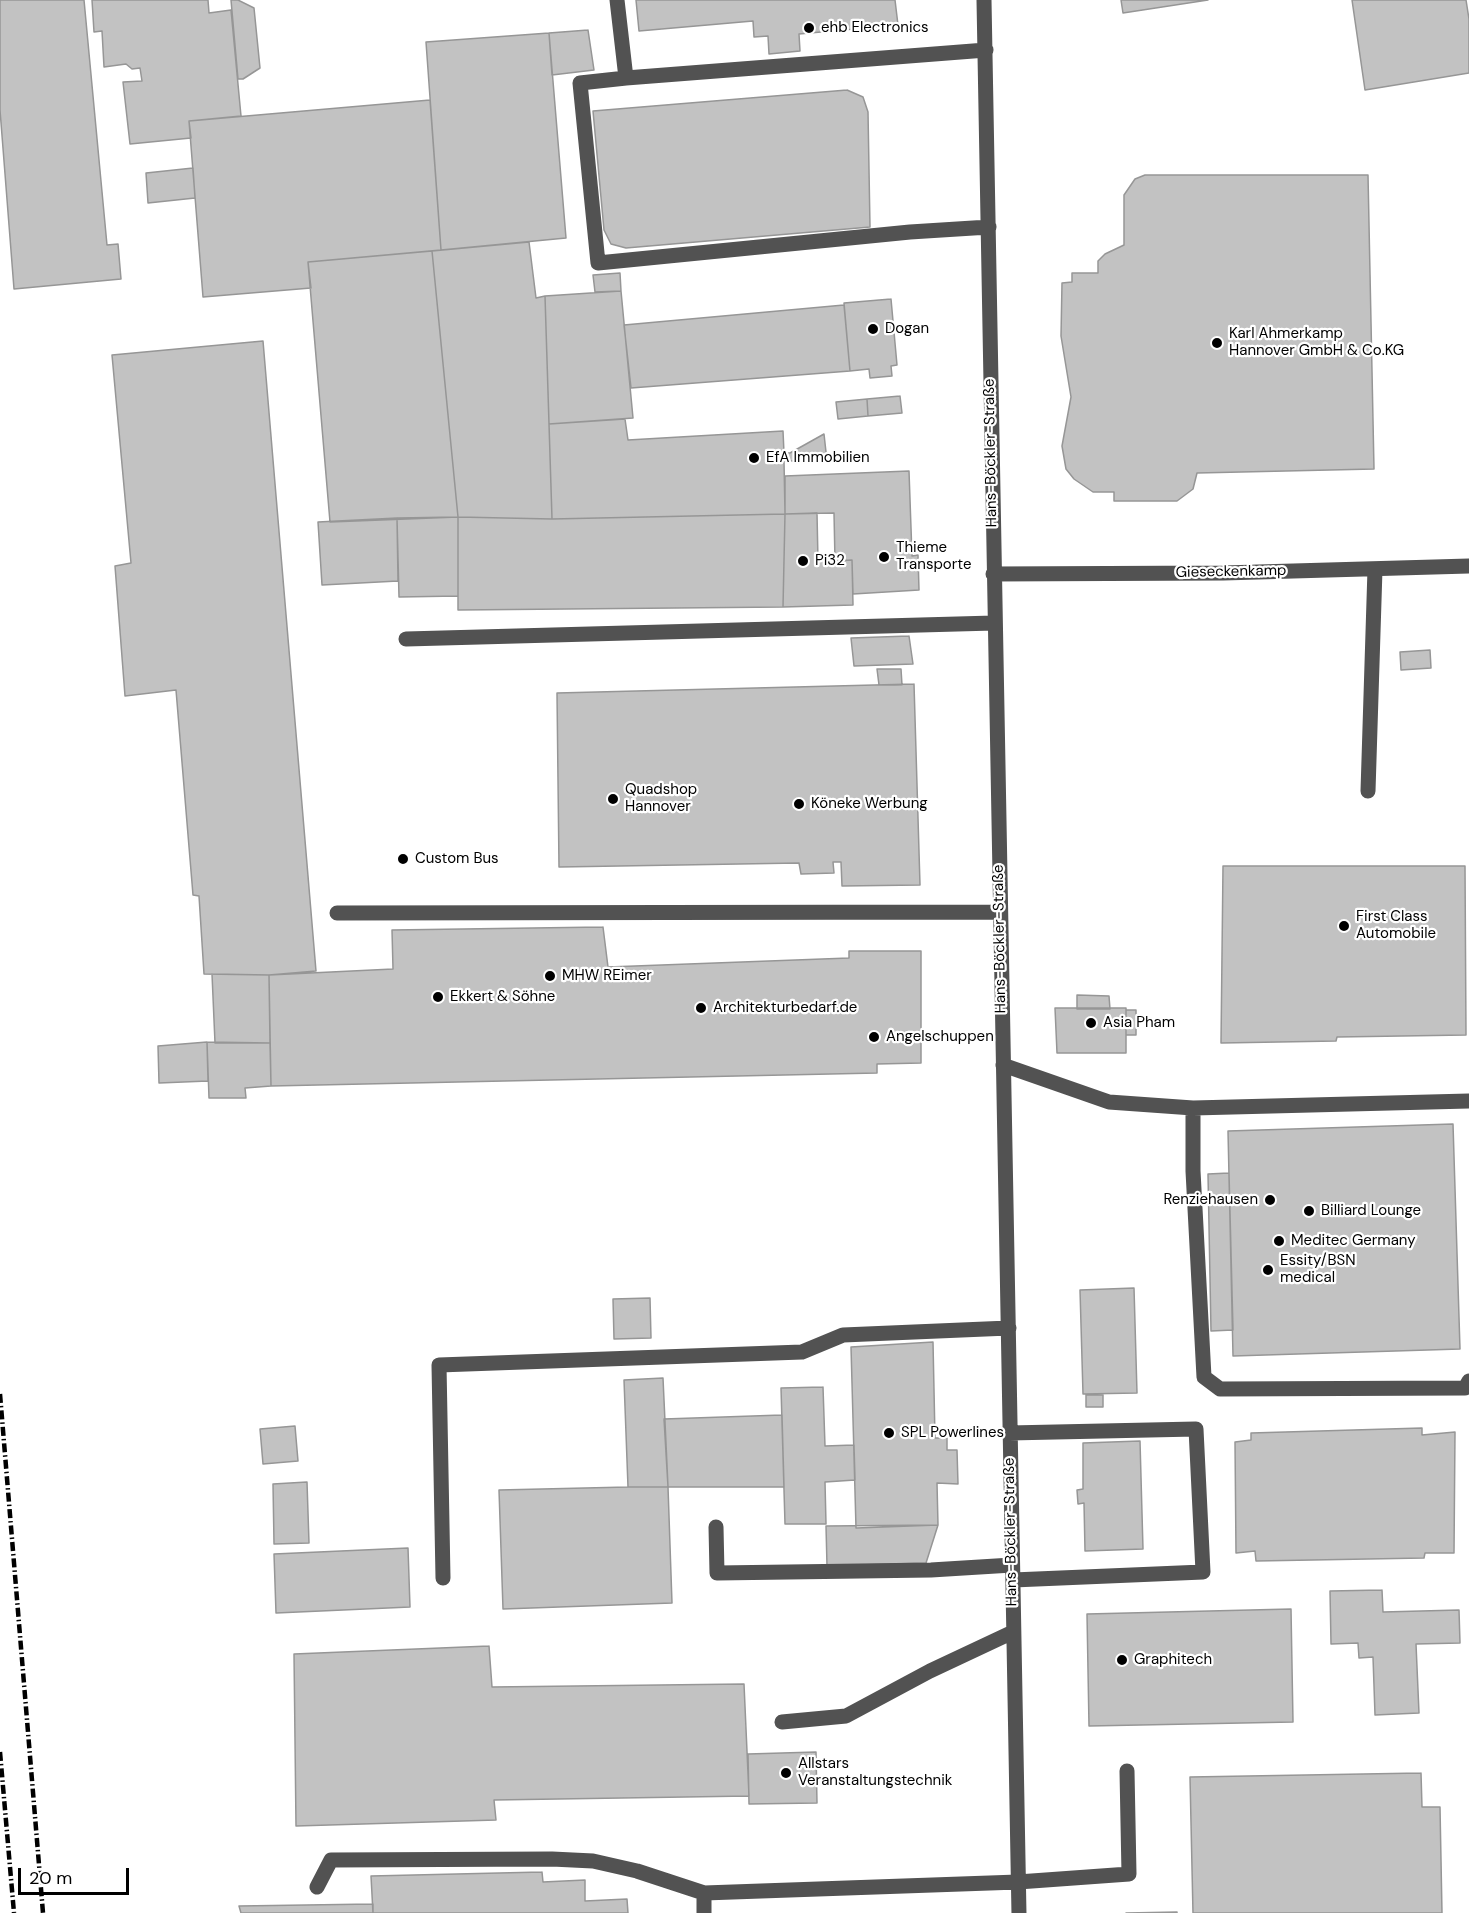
<!DOCTYPE html>
<meta charset="utf-8">
<style>
body{margin:0}
#map{position:relative;width:1469px;height:1913px;overflow:hidden;background:#fff;font-family:"DM Sans",sans-serif}
canvas{display:block}
.scale{position:absolute;left:18px;top:1868px;width:111px;height:27px;box-sizing:border-box;border:3px solid #000;border-top:0;padding-left:8px;font-size:18px;line-height:21px;white-space:nowrap;color:#000;-webkit-text-stroke:4px #fff;paint-order:stroke}
</style>
<div id="map">
<canvas width="1469" height="1913"></canvas>
<div class="scale">20 m</div>
</div>
<script>
const context = document.querySelector('canvas').getContext('2d');
context.lineJoin = 'round';
function fillPath(path, color) {
  context.fillStyle = color;
  context.fill(path, 'evenodd');
}
function poly(rows) {
  const path = new Path2D();
  for (const r of rows) {
    path.moveTo(r[0], r[1]);
    for (let i = 2; i < r.length; i += 2) path.lineTo(r[i], r[i + 1]);
  }
  return path;
}
function trace(path, color, width, dash) {
  context.strokeStyle = color;
  context.lineWidth = width;
  context.lineCap = dash ? 'butt' : 'round';
  context.setLineDash(dash || []);
  context.stroke(path);
}
function drawText(font, color, halo, rows, align = 'center') {
  context.font = font + ' "DM Sans",sans-serif';
  context.lineWidth = 4.5;
  context.setLineDash([]);
  context.textBaseline = 'middle';
  context.strokeStyle = halo;
  context.fillStyle = color;
  for (const [text, x, y, turn = 0] of rows) {
    context.save();
    context.translate(x, y);
    context.rotate((+turn || 0) * Math.PI / 180);
    context.textAlign = isNaN(turn) ? turn : align;
    if (halo) context.strokeText(text, 0, 0);
    context.fillText(text, 0, 0);
    context.restore();
  }
}
const building = poly([
 [0,0,84,0,107,245,118,244,121,279,14,289,0,110,0,0],
 [92,0,208,0,209,13,231,10,241,116,189,121,191,138,130,144,123,82,142,81,140,68,132,69,126,64,104,67,102,31,94,32,92,0],
 [231,0,238,0,254,8,260,68,243,79,238,79,231,0],
 [636,0,895,0,898,25,799,34,800,51,769,54,768,36,754,37,753,21,639,31,636,0],
 [1121,0,1208,0,1123,13,1121,0],
 [1352,0,1466,0,1469,19,1469,73,1365,90,1352,0],
 [588,30,594,70,552,75,549,33,588,30],
 [549,33,566,238,441,250,426,42,549,33],
 [847,90,863,97,868,112,870,227,626,248,611,244,604,230,593,111,847,90],
 [430,100,441,250,308,262,311,288,203,297,189,121,430,100],
 [193,168,195,198,148,203,146,173,193,168],
 [1145,175,1368,175,1374,469,1197,473,1193,489,1177,501,1114,501,1114,492,1093,492,1074,479,1066,469,1062,446,1071,397,1061,336,1062,283,1072,282,1072,273,1098,273,1098,261,1105,254,1124,245,1124,195,1135,179,1145,175],
 [529,242,536,298,545,296,552,519,458,517,432,251,529,242],
 [432,251,458,517,330,522,308,262,432,251],
 [620,273,621,291,595,292,593,275,620,273],
 [621,291,633,418,549,424,545,296,621,291],
 [891,299,897,365,891,366,892,376,870,378,869,369,850,371,844,303,891,299],
 [844,305,850,371,631,388,624,325,844,305],
 [263,341,316,971,269,975,204,974,199,896,193,895,176,690,125,696,115,566,131,563,112,355,263,341],
 [900,396,902,413,868,416,867,399,900,396],
 [867,399,868,416,838,419,836,402,867,399],
 [625,419,628,440,783,431,784,453,790,453,824,434,827,461,784,461,785,514,552,519,549,424,625,419],
 [909,471,912,556,918,555,919,590,853,594,852,560,835,561,834,513,785,514,785,476,909,471],
 [817,513,818,561,852,560,853,605,783,607,785,514,817,513],
 [785,514,783,607,458,610,458,517,552,519,785,514],
 [458,517,458,596,399,597,397,518,458,517],
 [397,518,398,581,322,585,318,522,397,518],
 [909,636,913,664,854,666,851,638,909,636],
 [1430,650,1431,668,1401,670,1400,652,1430,650],
 [877,669,901,669,902,685,879,685,877,669],
 [914,684,920,885,842,886,841,862,833,862,834,873,801,874,799,863,559,867,557,693,914,684],
 [1223,866,1465,866,1466,1035,1337,1037,1336,1041,1221,1043,1223,866],
 [603,927,608,967,849,958,849,951,921,951,921,1063,877,1064,877,1073,271,1086,269,975,393,969,392,930,603,927],
 [212,974,269,975,270,1043,215,1043,212,974],
 [1077,995,1109,996,1110,1009,1077,1009,1077,995],
 [1055,1008,1126,1008,1126,1053,1057,1053,1055,1008],
 [1126,1010,1136,1010,1136,1035,1126,1035,1126,1010],
 [207,1042,270,1043,271,1086,245,1088,246,1098,209,1098,207,1042],
 [207,1042,208,1081,159,1083,158,1046,207,1042],
 [1453,1124,1460,1349,1233,1356,1228,1131,1453,1124],
 [1229,1173,1233,1330,1211,1331,1208,1174,1229,1173],
 [1134,1288,1137,1393,1083,1394,1080,1290,1134,1288],
 [650,1298,651,1338,614,1339,613,1299,650,1298],
 [933,1342,935,1438,947,1438,947,1450,957,1450,958,1484,937,1483,938,1525,856,1528,851,1347,933,1342],
 [663,1378,668,1487,628,1487,624,1380,663,1378],
 [823,1387,825,1446,854,1445,855,1480,825,1482,826,1524,785,1524,781,1388,823,1387],
 [1086,1395,1103,1395,1103,1407,1086,1407,1086,1395],
 [782,1415,784,1487,668,1487,664,1419,782,1415],
 [295,1426,298,1461,263,1464,260,1429,295,1426],
 [1422,1428,1422,1435,1455,1432,1454,1553,1425,1553,1424,1558,1256,1561,1255,1551,1236,1553,1235,1442,1251,1440,1251,1433,1422,1428],
 [1140,1441,1143,1549,1085,1551,1084,1503,1078,1504,1077,1490,1083,1489,1083,1443,1140,1441],
 [307,1482,309,1543,274,1544,273,1484,307,1482],
 [628,1487,668,1487,672,1603,503,1609,499,1490,628,1487],
 [938,1525,926,1563,827,1566,826,1526,938,1525],
 [408,1548,410,1607,276,1613,274,1554,408,1548],
 [1382,1590,1383,1612,1459,1610,1460,1643,1416,1644,1419,1713,1375,1715,1373,1657,1359,1658,1358,1643,1331,1644,1330,1591,1382,1590],
 [1291,1609,1293,1722,1089,1726,1087,1614,1291,1609],
 [489,1646,492,1687,744,1684,749,1796,494,1800,496,1820,296,1826,294,1654,489,1646],
 [816,1752,817,1803,749,1804,748,1754,816,1752],
 [1421,1773,1422,1807,1440,1807,1442,1913,1193,1913,1190,1777,1421,1773],
 [542,1872,543,1882,585,1880,585,1901,627,1899,628,1913,373,1913,371,1876,542,1872],
 [373,1904,373,1913,241,1913,239,1906,373,1904],
 [1177,1912,1177,1913,1126,1913,1177,1912]
]);
const minor = poly([
 [617,0,626,78,986,50],
 [984,0,1019,1913],
 [626,78,580,83,598,263,910,232,989,227],
 [993,574,1223,573,1469,566],
 [406,639,994,623],
 [1368,791,1375,569],
 [337,913,1000,912],
 [1003,1065,1109,1102,1193,1108,1469,1101],
 [1193,1108,1193,1171,1204,1377,1220,1389,1465,1388,1469,1381],
 [1009,1433,1196,1429,1203,1572,1013,1580],
 [716,1527,717,1573,931,1570,1012,1565],
 [443,1578,439,1365,802,1352,843,1335,1009,1328],
 [782,1722,846,1716,930,1671,1013,1632],
 [317,1887,331,1860,552,1859,593,1861,637,1871,704,1893],
 [704,1913,704,1893,1018,1882,1129,1874,1127,1771]
]);
const rail = poly([
 [0,1394,43,1913],
 [0,1752,14,1913]
]);
const markers = [
 [809,28,6,"#000"],
 [873,329,6,"#000"],
 [1217,343,6,"#000"],
 [754,458,6,"#000"],
 [884,557,6,"#000"],
 [803,561,6,"#000"],
 [613,799,6,"#000"],
 [799,804,6,"#000"],
 [403,859,6,"#000"],
 [1344,926,6,"#000"],
 [550,976,6,"#000"],
 [438,997,6,"#000"],
 [701,1008,6,"#000"],
 [1091,1023,6,"#000"],
 [874,1037,6,"#000"],
 [1270,1200,6,"#000"],
 [1309,1211,6,"#000"],
 [1279,1241,6,"#000"],
 [1268,1270,6,"#000"],
 [889,1433,6,"#000"],
 [1122,1660,6,"#000"],
 [786,1773,6,"#000"]
];
const poiNames = [
 ["ehb Electronics",821,28],
 ["Dogan",885,329],
 ["Karl Ahmerkamp",1229,334],
 ["Hannover GmbH & Co.KG",1229,351],
 ["EfA Immobilien",766,458],
 ["Thieme",896,548],
 ["Transporte",896,565],
 ["Pi32",815,561],
 ["Quadshop",625,790],
 ["Hannover",625,807],
 ["Köneke Werbung",811,804],
 ["Custom Bus",415,859],
 ["First Class",1356,917],
 ["Automobile",1356,934],
 ["MHW REimer",562,976],
 ["Ekkert & Söhne",450,997],
 ["Architekturbedarf.de",713,1008],
 ["Asia Pham",1103,1023],
 ["Angelschuppen",886,1037],
 ["Renziehausen",1258,1200,"right"],
 ["Billiard Lounge",1321,1211],
 ["Meditec Germany",1291,1241],
 ["Essity/BSN",1280,1261],
 ["medical",1280,1278],
 ["SPL Powerlines",901,1433],
 ["Graphitech",1134,1660],
 ["Allstars",798,1764],
 ["Veranstaltungstechnik",798,1781]
];
const streetNames = [
 ["Hans-Böckler-Straße",991,453,-91],
 ["Gieseckenkamp",1231,572,-1],
 ["Hans-Böckler-Straße",1000,939,-91],
 ["Hans-Böckler-Straße",1011,1532,-91]
];
fillPath(building, '#c2c2c2');
trace(building, '#969696', 1.5);
trace(minor, '#525252', 15);
trace(rail, '#000', 4.5, [9, 3, 1.5, 3]);
for (const [x, y, r, color] of markers) {
  const dot = new Path2D();
  dot.arc(x, y, r, 0, 2 * Math.PI);
  context.fillStyle = color;
  context.fill(dot);
  trace(dot, '#fff', 2);
}
drawText('15px', '#000', '#fff', poiNames, 'left');
drawText('15px', '#000', '#fff', streetNames);
</script>
